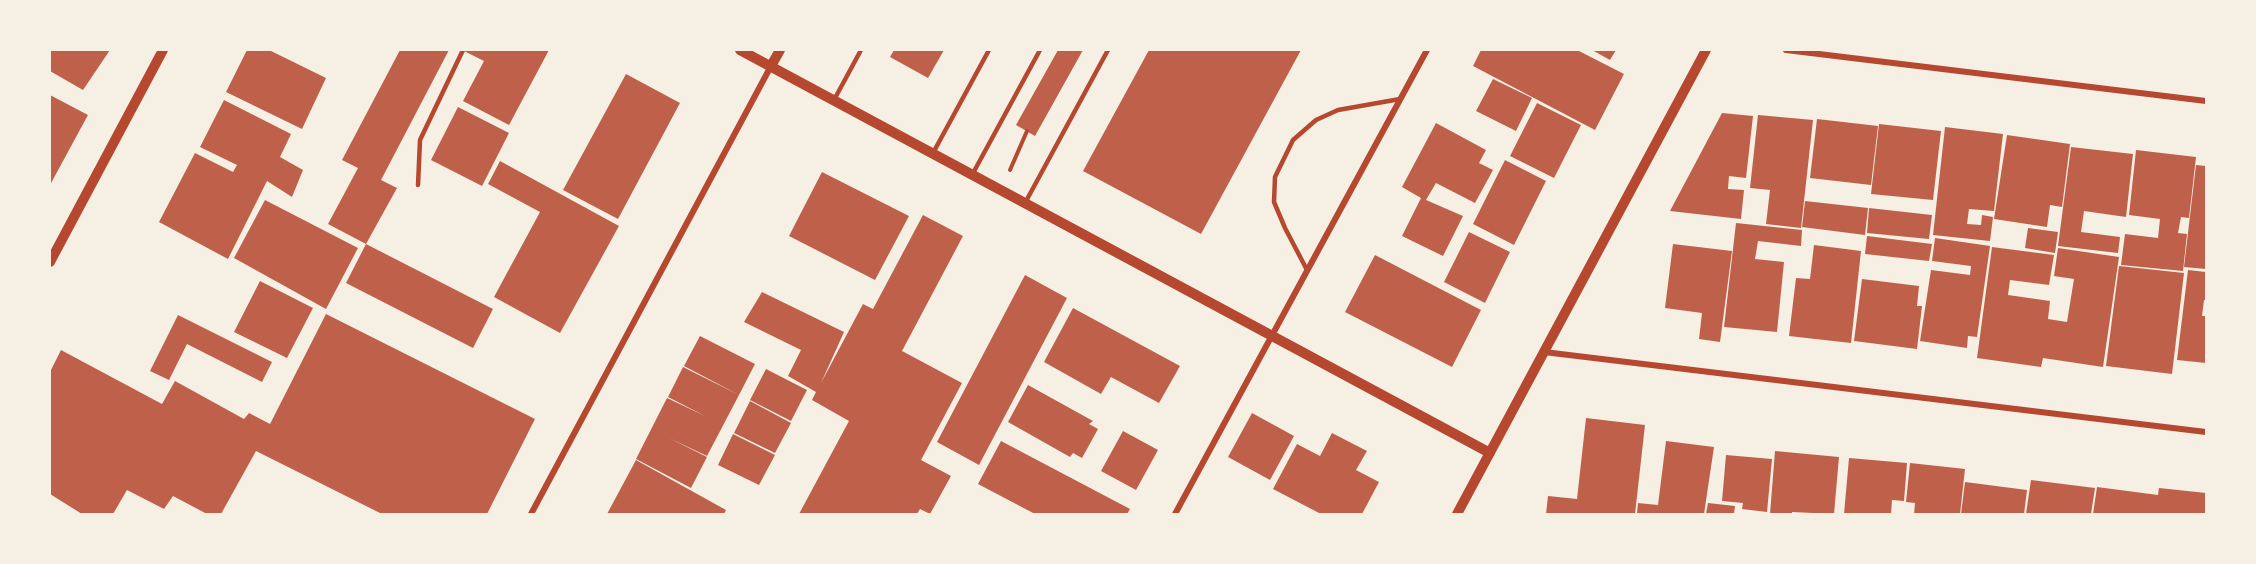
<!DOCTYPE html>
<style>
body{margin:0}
#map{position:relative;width:2256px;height:564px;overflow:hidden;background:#f6efe4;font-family:Inter,sans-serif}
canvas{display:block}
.frame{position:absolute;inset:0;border:51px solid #f6efe4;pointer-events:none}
</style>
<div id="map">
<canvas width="2256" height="564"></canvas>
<div class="frame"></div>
</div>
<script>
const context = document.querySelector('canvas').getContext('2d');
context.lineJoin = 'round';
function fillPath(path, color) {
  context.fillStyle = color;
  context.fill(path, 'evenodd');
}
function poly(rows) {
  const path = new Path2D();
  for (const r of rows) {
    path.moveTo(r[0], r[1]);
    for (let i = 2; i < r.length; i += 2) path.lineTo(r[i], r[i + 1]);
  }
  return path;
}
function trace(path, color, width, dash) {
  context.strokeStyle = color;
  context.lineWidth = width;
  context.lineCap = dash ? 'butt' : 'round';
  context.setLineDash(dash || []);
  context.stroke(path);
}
const building = poly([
 [50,50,110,50,83,90,50,71],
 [247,50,269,50,326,78,302,129,226,92],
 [400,50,449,50,381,180,397,188,366,244,328,224,358,168,342,160],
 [462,50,549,50,509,125,463,101,484,61],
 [894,50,944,50,928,78,890,57],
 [1058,50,1083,50,1035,136,1016,125],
 [1149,50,1301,50,1201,234,1083,171],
 [1481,50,1577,50,1624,74,1595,130,1473,66],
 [1592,50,1616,50,1610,60],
 [626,74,680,103,618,219,563,190],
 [1493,79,1532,98,1516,131,1476,111],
 [50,95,88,115,50,185],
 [224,100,291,134,280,157,303,170,292,197,267,181,228,259,159,222,195,153,233,172,237,165,200,147],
 [1537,103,1581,125,1554,178,1510,156],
 [458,107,509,133,482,186,431,160],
 [1722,113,1753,116,1746,178,1729,176,1728,189,1744,190,1741,219,1670,211],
 [1758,115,1813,120,1801,228,1766,224,1770,190,1750,188],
 [1817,119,1878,126,1871,185,1810,178],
 [1436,123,1486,150,1479,163,1493,170,1475,203,1436,183,1426,200,1463,216,1443,256,1402,236,1421,198,1402,187],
 [1879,124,1941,131,1933,200,1871,194],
 [1945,127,2003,134,1994,211,1969,209,1967,224,1981,225,1982,215,1993,217,1990,241,1933,235],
 [2007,135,2070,144,2062,207,2050,205,2047,227,1994,219],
 [2071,147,2133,154,2126,217,2084,211,2081,232,2120,237,2118,253,2058,246],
 [2136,150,2196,157,2189,218,2181,217,2178,233,2187,234,2183,271,2121,265,2125,234,2158,238,2160,219,2129,215],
 [1505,160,1546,181,1514,245,1473,224],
 [500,161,619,226,560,333,494,297,540,212,488,184],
 [2196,165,2206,166,2206,269,2184,267],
 [822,172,909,216,875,280,789,236],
 [265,200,358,248,326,309,234,258],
 [1805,201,1868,208,1865,235,1802,227],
 [1869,208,1932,215,1929,239,1867,233],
 [923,215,963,236,902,351,962,383,921,460,951,476,930,514,920,509,917,514,799,514,849,421,812,400,816,392,788,376,801,350,744,322,762,292,844,332,821,383,863,304,873,309],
 [1736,223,1802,230,1801,246,1758,241,1755,259,1784,262,1777,332,1724,327],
 [2028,228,2058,232,2055,253,2025,248],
 [1469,232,1510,252,1485,303,1444,282],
 [1867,236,1932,244,1929,261,1865,254],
 [1935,238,1990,246,1977,337,1968,336,1967,348,1920,341,1931,270,1970,275,1971,266,1932,261],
 [366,244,493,309,473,348,346,283],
 [1673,244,1732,251,1720,342,1699,339,1702,313,1665,308],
 [1814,245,1861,251,1851,343,1789,336,1796,278,1810,279],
 [1992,247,2054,255,2049,285,2010,280,2008,295,2050,301,2048,319,2067,322,2074,279,2054,276,2058,248,2119,257,2103,367,2043,358,2041,367,1977,358],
 [1375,255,1481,310,1452,367,1345,312],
 [2119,266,2184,273,2172,374,2106,366],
 [2188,270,2206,272,2206,300,2204,300,2202,316,2206,316,2206,363,2177,360],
 [1025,275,1067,298,979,465,937,442],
 [1862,279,1919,286,1917,306,1922,306,1917,349,1854,341],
 [260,281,313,308,287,358,234,332],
 [1073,308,1180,366,1159,403,1111,377,1101,394,1044,362],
 [326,314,535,419,487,514,382,514,256,451,221,514,207,514,173,496,164,509,127,490,113,514,82,514,50,494,50,372,61,350,162,404,175,381,244,419,249,413,270,424],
 [178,315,272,362,262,382,187,344,169,380,150,371],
 [700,336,755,364,739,395,684,366],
 [683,367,739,395,707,456,669,438,707,457,691,488,636,459,667,398,705,416,668,397],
 [766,369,807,390,791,421,750,400],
 [1028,385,1093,421,1089,424,1098,429,1082,458,1073,453,1070,457,1008,422],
 [750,401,791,423,775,453,734,433],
 [1252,413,1294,436,1270,480,1228,457],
 [1586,418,1645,425,1635,514,1546,514,1548,496,1577,499],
 [1123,431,1158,450,1136,490,1101,471],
 [1332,433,1367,451,1356,470,1379,482,1362,514,1321,514,1273,489,1297,444,1320,456],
 [733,434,775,455,759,485,718,465],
 [1001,441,1130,509,1127,514,1035,514,978,484],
 [1666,441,1714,447,1704,514,1637,514,1638,503,1658,505],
 [1775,451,1839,457,1834,514,1792,512,1792,514,1770,514],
 [1726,455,1772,459,1767,512,1742,509,1743,503,1722,501],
 [1849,458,1907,463,1904,501,1892,500,1891,514,1844,514],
 [636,460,726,510,724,514,607,514],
 [1910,463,1965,469,1960,514,1914,514,1915,503,1906,502],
 [2031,480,2095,488,2091,514,2026,514],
 [1965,482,2027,490,2024,514,1961,514],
 [2097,487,2158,495,2159,488,2206,493,2206,514,2093,514],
 [1708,503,1735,506,1734,514,1706,514]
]);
const path = poly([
 [1010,170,1027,131]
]);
const service = poly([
 [834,100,861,50],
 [933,153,989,50],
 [972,175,1040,50],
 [418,185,420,140,463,50],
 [1025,203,1108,50],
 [1307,270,1285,228,1274,202,1275,177,1293,140,1316,120,1338,110,1400,99]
]);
const minor = poly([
 [1786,50,2206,101],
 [1544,352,2206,432],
 [531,514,771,66],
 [1175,514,1427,50]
]);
const tertiary = poly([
 [740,50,1490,453],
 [771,66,780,50],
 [50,262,163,50],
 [1457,514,1706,50]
]);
fillPath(building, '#bf614a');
trace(path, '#b5482f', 4);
trace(service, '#b5482f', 4.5);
trace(minor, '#b5482f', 6);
trace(tertiary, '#b5482f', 10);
</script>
